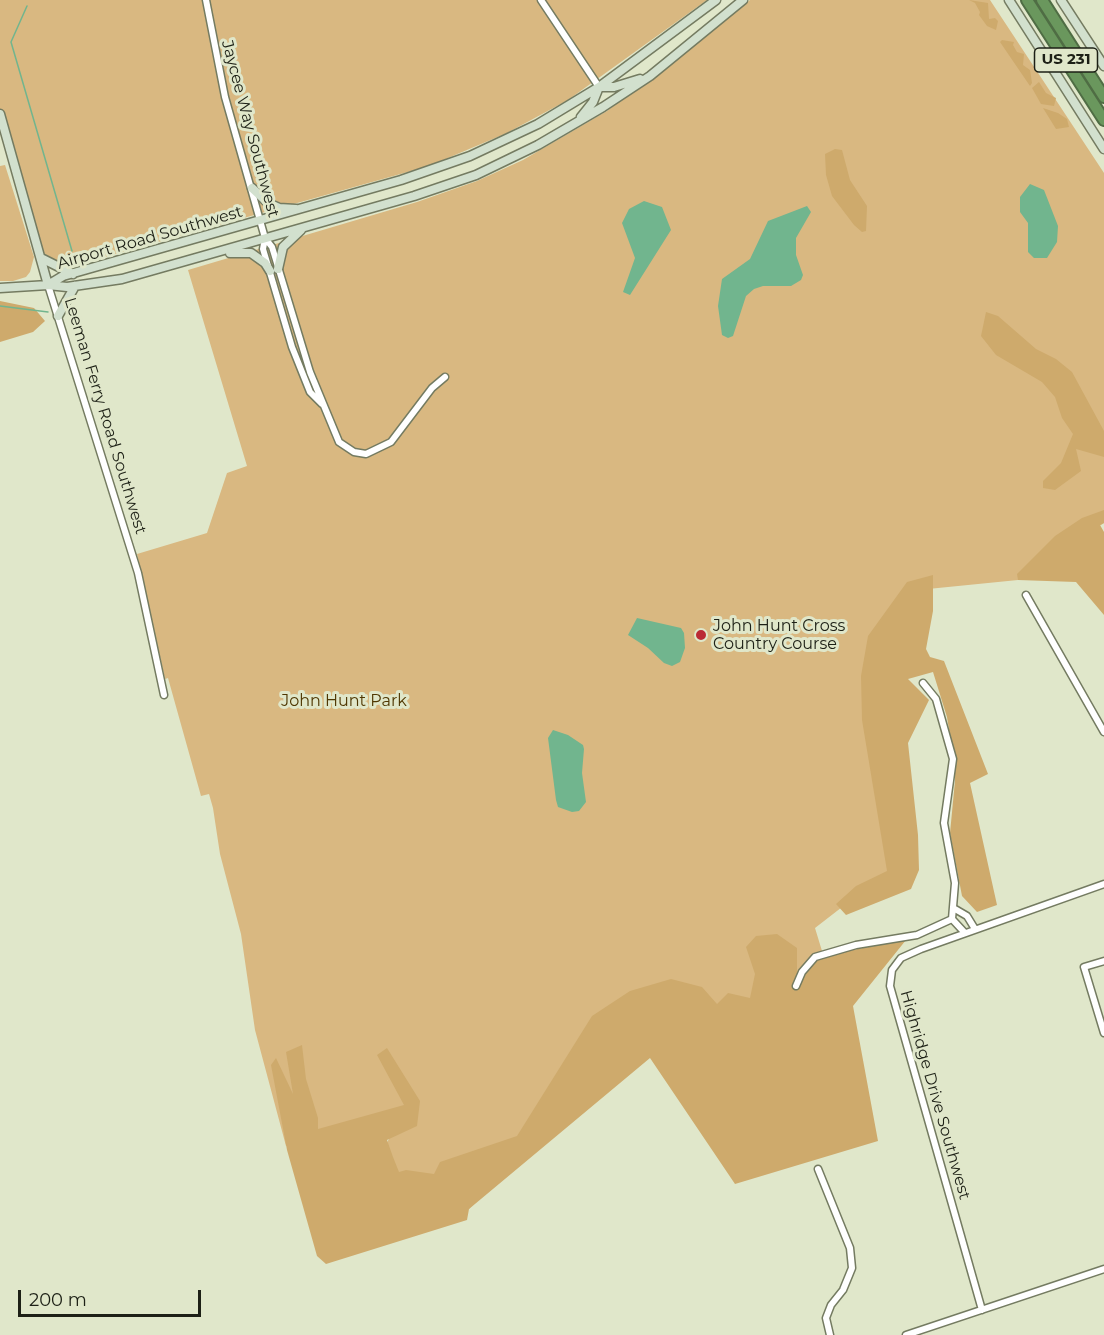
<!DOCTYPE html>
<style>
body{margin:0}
#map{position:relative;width:1104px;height:1335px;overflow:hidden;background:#e0e7ca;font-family:Montserrat,sans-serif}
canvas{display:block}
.scale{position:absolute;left:18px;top:1290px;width:183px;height:27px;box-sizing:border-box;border:3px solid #1d2016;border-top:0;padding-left:8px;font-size:18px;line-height:21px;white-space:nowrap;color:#1d2016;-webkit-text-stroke:4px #e0e7ca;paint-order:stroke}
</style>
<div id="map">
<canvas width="1104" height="1335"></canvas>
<div class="scale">200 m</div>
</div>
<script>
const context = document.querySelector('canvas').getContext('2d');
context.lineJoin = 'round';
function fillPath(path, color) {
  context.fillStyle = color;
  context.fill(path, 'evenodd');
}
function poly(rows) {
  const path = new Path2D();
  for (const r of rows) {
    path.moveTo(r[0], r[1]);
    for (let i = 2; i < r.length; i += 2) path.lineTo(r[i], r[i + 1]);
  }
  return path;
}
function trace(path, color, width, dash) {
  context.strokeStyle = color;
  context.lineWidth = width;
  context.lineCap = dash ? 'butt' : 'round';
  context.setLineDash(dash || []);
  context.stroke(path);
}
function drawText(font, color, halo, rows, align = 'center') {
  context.font = font + ' Montserrat,sans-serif';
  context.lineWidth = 6;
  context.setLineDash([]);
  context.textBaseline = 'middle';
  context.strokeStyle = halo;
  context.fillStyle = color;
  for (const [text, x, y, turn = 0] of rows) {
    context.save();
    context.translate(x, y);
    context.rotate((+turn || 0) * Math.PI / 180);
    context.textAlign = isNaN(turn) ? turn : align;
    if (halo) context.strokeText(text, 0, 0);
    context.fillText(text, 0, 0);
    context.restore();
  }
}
const green = poly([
 [0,0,707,0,568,100,507,133,429,166,69,267,61,267,44,253,0,112],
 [750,0,990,0,1104,173,1104,523,1018,580,908,591,908,856,815,928,829,974,737,1016,652,1007,469,1209,397,1173,387,1143,404,1106,286,1146,255,1030,241,934,220,854,213,808,209,794,201,796,168,678,165,679,137,554,207,533,227,473,247,466,188,270,417,202,477,181,523,160,607,111],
 [5,165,34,257,30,272,26,277,13,281,0,281,0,166]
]);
const forest = poly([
 [969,0,988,3,989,19,995,18,998,21,996,30,987,26,979,15,980,12,975,3],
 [1002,40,1014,42,1013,45,1017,52,1024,54,1023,65,1030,70,1032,83,1030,86,1000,42],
 [1039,82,1046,93,1056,98,1054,106,1041,104,1032,88],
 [1043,108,1058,113,1067,119,1069,127,1056,129],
 [835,149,842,150,850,180,867,206,866,231,862,232,854,225,832,196,826,175,825,154],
 [0,301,34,308,45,321,33,332,0,342],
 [986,312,998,316,1036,349,1056,359,1072,372,1104,431,1104,457,1076,449,1081,471,1055,490,1043,488,1043,481,1061,463,1073,434,1062,418,1055,397,1042,382,996,355,981,336],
 [1104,510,1104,523,1100,525,1104,532,1104,615,1076,582,1018,580,1017,574,1055,536,1082,518],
 [933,575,933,611,926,649,930,657,944,661,988,774,970,783,997,905,977,912,962,896,950,833,955,781,953,755,947,717,933,672,908,679,929,700,908,743,918,835,919,870,911,889,846,915,836,904,856,886,887,871,862,720,861,676,868,636,907,582],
 [777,934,797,948,797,976,810,958,906,940,853,1006,878,1141,735,1184,650,1058,469,1209,467,1220,326,1264,317,1256,287,1150,271,1065,276,1058,293,1094,286,1052,302,1045,306,1079,318,1118,318,1129,404,1105,377,1055,387,1048,420,1101,417,1126,387,1140,393,1157,399,1172,406,1170,434,1174,440,1162,517,1136,592,1016,630,991,671,979,702,987,717,1004,728,993,750,998,755,974,746,947,756,936]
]);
const water = poly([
 [1030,184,1044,190,1058,226,1057,242,1047,258,1034,258,1028,252,1028,223,1020,212,1020,197],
 [644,201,662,207,671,230,630,295,623,292,635,258,622,223,629,209],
 [807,206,811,212,796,238,796,255,803,275,801,280,791,286,763,286,754,289,746,296,733,336,728,338,722,335,718,306,722,279,750,259,768,221],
 [637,618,681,628,684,633,685,648,680,662,672,666,664,663,648,648,628,635],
 [553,730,568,735,583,745,584,749,582,773,586,802,579,811,572,812,558,807,556,800,548,738]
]);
const stream = poly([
 [27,6,11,42,72,251],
 [0,306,48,312]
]);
const street = poly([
 [206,0,225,97,265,238,272,247,310,372,339,442,354,452,366,454,391,442,432,388,445,377],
 [541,0,599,87],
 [265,238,263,249,292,347,310,392,322,404],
 [48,285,138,573,164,695],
 [1026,595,1104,732],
 [955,909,967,916,975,929],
 [952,919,965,933],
 [1104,961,1084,967,1104,1033],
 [796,986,802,972,815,957,856,945,917,935,952,919,955,883,944,823,953,759,936,699,923,683],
 [818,1169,850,1248,852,1268,843,1290,831,1305,826,1318,830,1335],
 [982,1310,890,986,892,970,901,958,921,949,1104,884],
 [906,1335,1104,1269]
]);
const secondary = poly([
 [1009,0,1104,149],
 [1061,0,1104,66],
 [600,87,614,87,640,79],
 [0,114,48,285],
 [581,117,593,102,599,87],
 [252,188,268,203,279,208,296,209],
 [230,253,251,253,265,263,270,271],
 [41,258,73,274],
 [278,269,283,247,301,230],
 [48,285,63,276,401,180,470,156,538,124,599,87,716,0],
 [0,288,48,285,67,287,122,279,414,196,476,175,538,145,603,107,650,76,743,0],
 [58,316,75,286]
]);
const highway = poly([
 [1027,0,1104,120],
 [1042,0,1104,97]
]);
const markers = [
 [701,635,6,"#bb2a35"]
];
const shields = [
 [1066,60,63]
];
const shieldNames = [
 ["US 231",1066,60]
];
const streetNames = [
 ["Jaycee Way Southwest",250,129,75],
 ["Airport Road Southwest",150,238,-16],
 ["Leeman Ferry Road Southwest",105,416,73],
 ["Highridge Drive Southwest",935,1095,74]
];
const poiNames = [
 ["John Hunt Cross",713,626],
 ["Country Course",713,644]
];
const parkNames = [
 ["John Hunt Park",344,701]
];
fillPath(green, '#d9b881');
fillPath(forest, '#ceaa6c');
fillPath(water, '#71b58e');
trace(stream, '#71b58e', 1.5);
trace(street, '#747b61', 9);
trace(secondary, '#747b61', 11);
trace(highway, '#4f6d44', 14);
trace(street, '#fff', 6);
trace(secondary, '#d2e0ce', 8);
trace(highway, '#6a975d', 10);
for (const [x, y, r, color] of markers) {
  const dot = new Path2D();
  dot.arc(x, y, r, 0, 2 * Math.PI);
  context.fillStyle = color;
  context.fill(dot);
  trace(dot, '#e0e7ca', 2);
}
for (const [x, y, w] of shields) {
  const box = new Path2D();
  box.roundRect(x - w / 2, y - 12, w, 24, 4.5);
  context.fillStyle = '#e0e7ca';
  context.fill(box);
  trace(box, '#1d2016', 1.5);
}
drawText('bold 15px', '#1d2016', null, shieldNames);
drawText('16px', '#1d2016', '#e0e7ca', streetNames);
drawText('16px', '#1d2016', '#e0e7ca', poiNames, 'left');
drawText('16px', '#4f3702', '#e0e7ca', parkNames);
</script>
